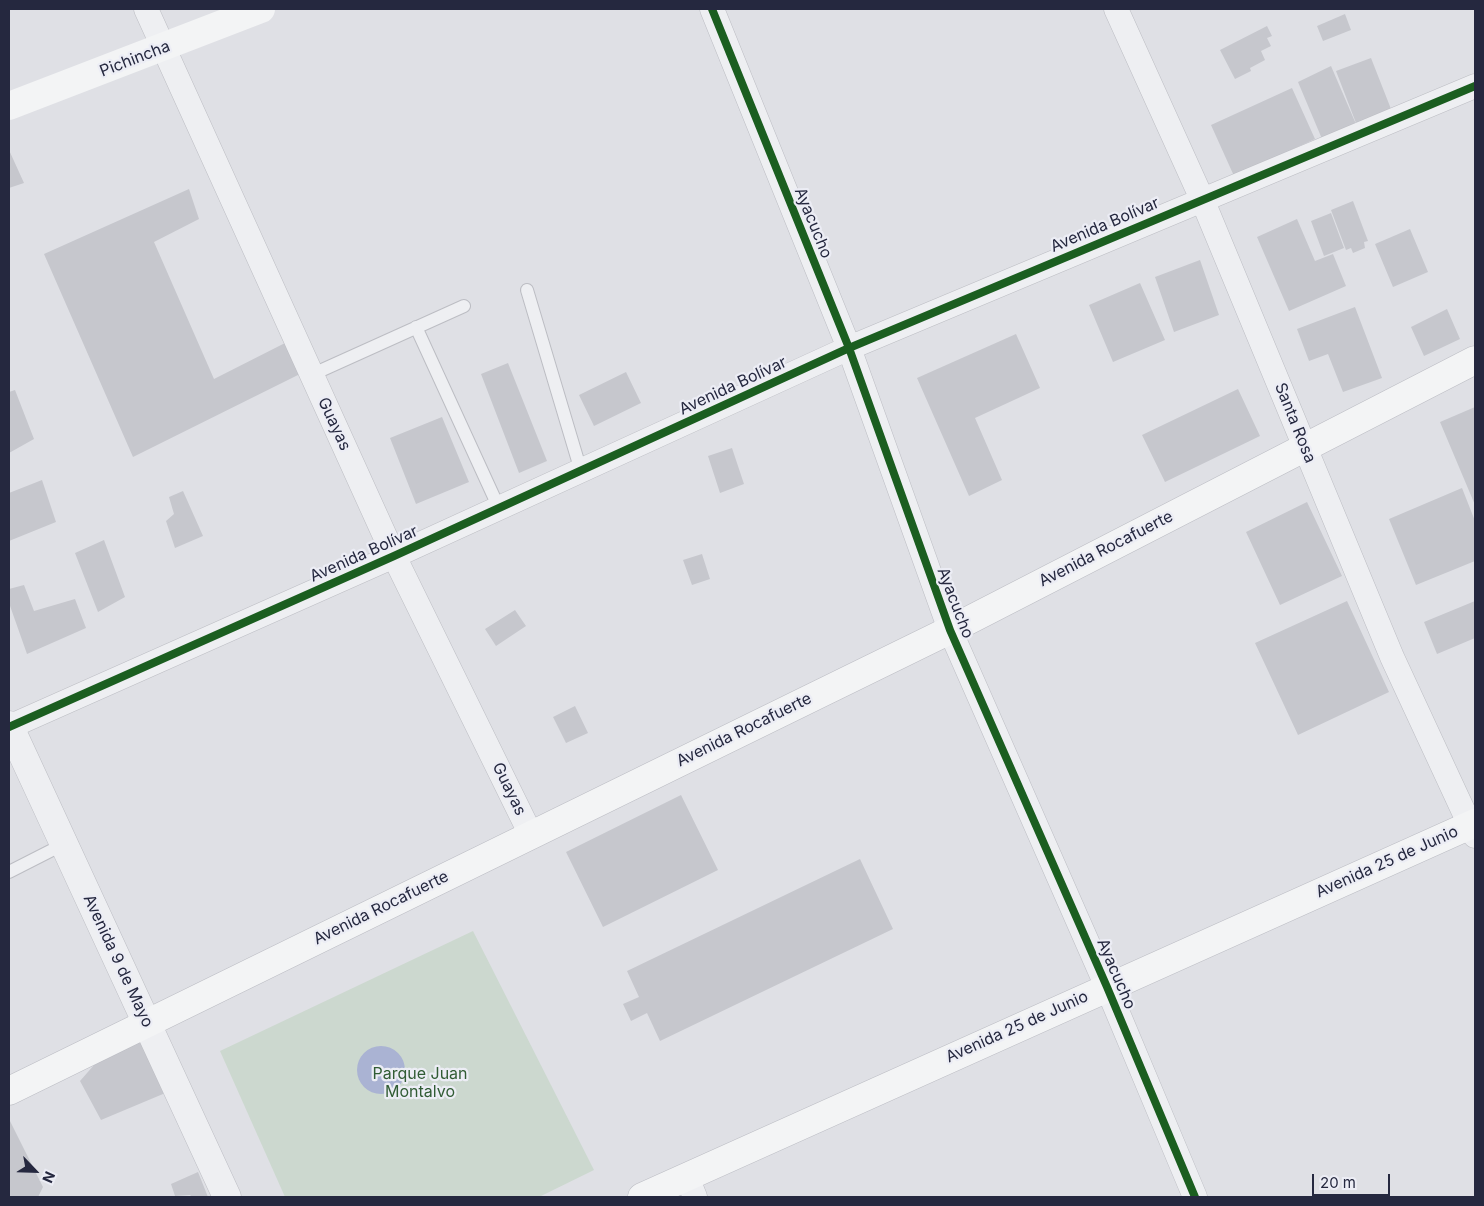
<!DOCTYPE html>
<meta charset="utf-8">
<style>
body{margin:0}
#map{position:relative;width:1484px;height:1206px;overflow:hidden;background:#dfe0e5;font-family:Inter,sans-serif}
canvas{display:block}
.frame{position:absolute;inset:0;border:10px solid #25283f;pointer-events:none}
.north{position:absolute;left:10px;top:1146px;width:50px;height:50px;-webkit-text-stroke:4px #ecedf5;paint-order:stroke;rotate:114deg;font-size:14px;font-weight:700;line-height:20px;text-align:center;color:#25283f}
.north::after{content:'';display:block;margin:auto;width:18px;height:22px;background:#25283f;clip-path:polygon(50% 0,100% 100%,50% 72%,0 100%)}
.scale{position:absolute;left:1312px;top:1174px;width:78px;height:22px;box-sizing:border-box;border:2px solid #25283f;border-top:0;padding-left:6px;font-size:15px;line-height:18px;white-space:nowrap;color:#25283f;-webkit-text-stroke:4px #ecedf5;paint-order:stroke}
</style>
<div id="map">
<canvas width="1484" height="1206"></canvas>
<div class="frame"></div>
<div class="north">N</div>
<div class="scale">20 m</div>
</div>
<script>
const context = document.querySelector('canvas').getContext('2d');
context.lineJoin = 'round';
function fillPath(path, color) {
  context.fillStyle = color;
  context.fill(path, 'evenodd');
}
function poly(rows) {
  const path = new Path2D();
  for (const r of rows) {
    if (r.length === 3) {
      path.moveTo(r[0] + r[2], r[1]);
      path.arc(r[0], r[1], r[2], 0, 2 * Math.PI);
      continue;
    }
    path.moveTo(r[0], r[1]);
    for (let i = 2; i < r.length; i += 2) path.lineTo(r[i], r[i + 1]);
  }
  return path;
}
function trace(path, color, width, dash) {
  context.strokeStyle = color;
  context.lineWidth = width;
  context.lineCap = dash ? 'butt' : 'round';
  context.setLineDash(dash || []);
  context.stroke(path);
}
function drawText(font, color, halo, rows, align = 'center') {
  context.font = font + ' Inter,sans-serif';
  context.lineWidth = 4.5;
  context.setLineDash([]);
  context.textBaseline = 'middle';
  context.strokeStyle = halo;
  context.fillStyle = color;
  for (const [text, x, y, turn = 0] of rows) {
    context.save();
    context.translate(x, y);
    context.rotate((+turn || 0) * Math.PI / 180);
    context.textAlign = isNaN(turn) ? turn : align;
    if (halo) context.strokeText(text, 0, 0);
    context.fillText(text, 0, 0);
    context.restore();
  }
}
const green = poly([
 [473,931,594,1170,539,1197,285,1197,220,1051]
]);
const water = poly([
 [381,1070,24]
]);
const building = poly([
 [1345,14,1351,30,1323,41,1317,26],
 [1267,26,1272,36,1267,38,1271,46,1261,51,1265,60,1250,68,1251,71,1235,79,1220,50],
 [1371,58,1391,109,1356,123,1336,71],
 [1331,66,1359,131,1325,146,1298,82],
 [1292,88,1315,139,1234,176,1211,125],
 [9,150,24,183,9,188],
 [189,189,199,219,154,242,214,379,287,342,302,373,133,457,44,254],
 [1353,201,1368,241,1364,242,1365,248,1353,253,1351,248,1346,250,1331,210],
 [1331,213,1344,248,1324,256,1311,221],
 [1297,219,1315,261,1333,254,1346,286,1289,311,1257,237],
 [1410,229,1428,272,1393,287,1375,244],
 [1200,260,1219,315,1174,332,1155,277],
 [1140,283,1165,340,1113,362,1089,305],
 [1355,307,1382,378,1343,392,1328,354,1309,361,1297,329],
 [1447,309,1460,339,1424,356,1411,327],
 [1016,334,1040,388,975,418,1002,480,969,496,917,378],
 [508,363,547,461,519,473,481,374],
 [626,372,641,403,594,426,579,395],
 [1238,389,1260,436,1165,482,1142,435],
 [15,390,34,439,9,453,9,392],
 [1475,407,1475,505,1440,422],
 [442,417,469,482,416,504,390,438],
 [732,448,744,484,720,493,708,456],
 [42,480,56,522,9,541,9,493],
 [1462,488,1475,521,1475,561,1416,585,1389,519],
 [183,491,203,536,175,548,166,521,174,514,169,497],
 [1307,502,1342,576,1280,605,1246,532],
 [104,540,125,597,98,612,75,553],
 [702,554,710,579,692,585,683,560],
 [24,585,34,611,75,599,86,628,27,654,9,603,9,589],
 [1347,601,1389,692,1298,735,1255,643],
 [1475,601,1475,638,1437,654,1424,622],
 [515,610,526,626,496,646,485,629],
 [575,706,588,733,566,743,553,717],
 [681,795,718,870,603,927,566,852],
 [860,859,893,929,660,1041,647,1013,631,1021,623,1004,639,997,627,971],
 [144,1031,168,1077,163,1094,101,1120,80,1081,109,1048],
 [9,1119,43,1187,38,1197,9,1197],
 [198,1172,208,1197,192,1197,190,1195,175,1196,171,1184]
]);
const service = poly([
 [527,290,581,471],
 [416,327,499,508],
 [311,375,464,306],
 [9,872,64,844]
]);
const minor = poly([
 [146,9,394,556,531,835],
 [712,9,849,348,950,630,1107,987,1195,1197],
 [1116,9,1202,199,1392,657,1475,836],
 [9,727,394,556,849,348,1475,86],
 [687,1177,695,1197]
]);
const tertiary = poly([
 [9,725,227,1197]
]);
const secondary = poly([
 [9,106,261,9]
]);
const primary = poly([
 [9,1091,950,630,1475,360],
 [642,1197,1475,823]
]);
const cycleway = poly([
 [712,9,849,348,950,630,1107,987,1195,1197],
 [9,727,394,556,849,348,1475,86]
]);
const streetNames = [
 ["Pichincha",135,59,-21],
 ["Ayacucho",813,223,68],
 ["Avenida Bolívar",1105,225,-23],
 ["Avenida Bolívar",733,386,-25],
 ["Santa Rosa",1295,423,68],
 ["Guayas",334,424,65],
 ["Avenida Rocafuerte",1106,549,-27],
 ["Avenida Bolívar",364,554,-24],
 ["Ayacucho",955,603,69],
 ["Avenida Rocafuerte",744,730,-26],
 ["Guayas",509,789,64],
 ["Avenida 25 de Junio",1387,862,-24],
 ["Avenida Rocafuerte",381,908,-26],
 ["Avenida 9 de Mayo",118,961,65],
 ["Ayacucho",1116,974,67],
 ["Avenida 25 de Junio",1017,1027,-24]
];
const parkNames = [
 ["Parque Juan",420,1074],
 ["Montalvo",420,1092]
];
fillPath(green, '#ccd8cf');
fillPath(water, '#aab3d3');
fillPath(building, '#c6c7cd');
trace(service, '#bcbdc3', 14);
trace(minor, '#bcbdc3', 25);
trace(tertiary, '#bcbdc3', 29);
trace(primary, '#bbbcc3', 29);
trace(service, '#eeeff2', 12);
trace(minor, '#eeeff2', 24);
trace(tertiary, '#eeeff2', 28);
trace(secondary, '#f3f4f5', 28);
trace(primary, '#f3f4f5', 28);
trace(cycleway, '#1b5e20', 8);
drawText('16px', '#25283f', '#ecedf5', streetNames);
drawText('16px', '#315c34', '#ecedf5', parkNames);
</script>
